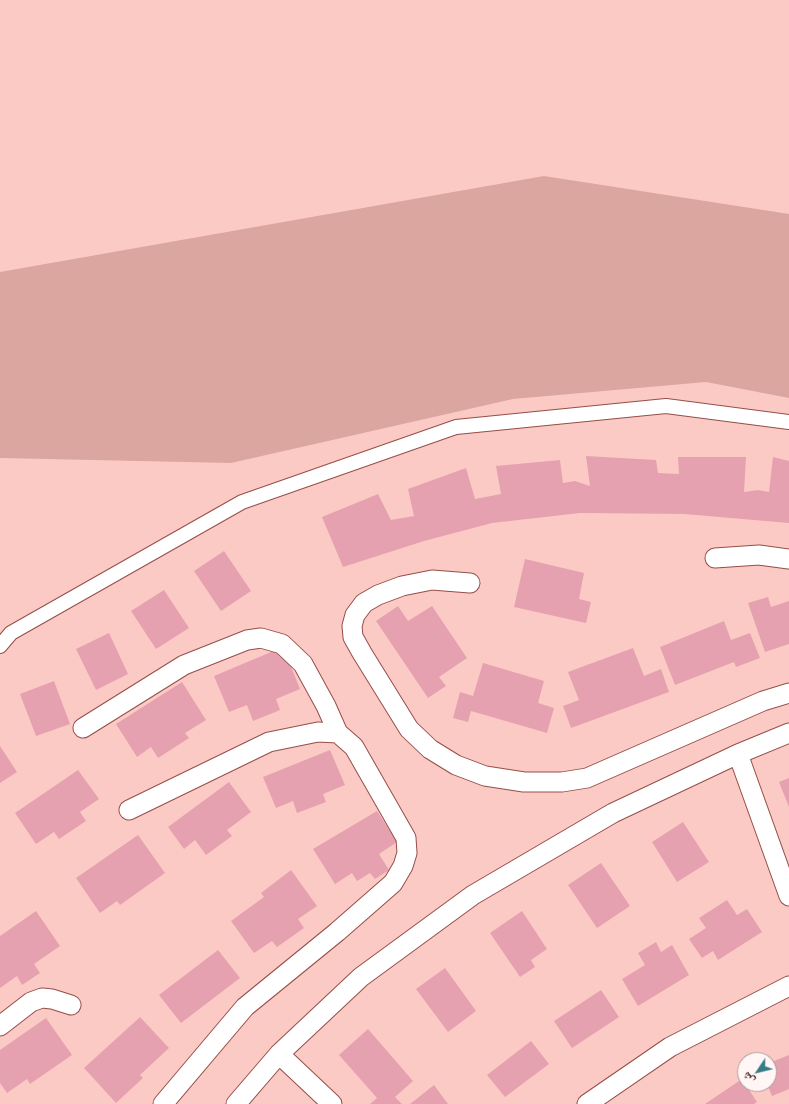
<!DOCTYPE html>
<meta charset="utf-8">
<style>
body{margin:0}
#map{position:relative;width:789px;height:1104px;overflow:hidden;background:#fccac4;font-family:"Asap Condensed","Noto Naskh Arabic",sans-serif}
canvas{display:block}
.north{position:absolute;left:737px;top:1052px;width:40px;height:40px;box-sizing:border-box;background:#fff6f5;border:1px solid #ac9b99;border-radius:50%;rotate:235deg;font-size:11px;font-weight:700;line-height:16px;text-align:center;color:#2f1210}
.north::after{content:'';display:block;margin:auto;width:14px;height:18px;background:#367d86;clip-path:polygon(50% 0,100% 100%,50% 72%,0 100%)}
</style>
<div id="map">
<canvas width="789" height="1104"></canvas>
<div class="north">ش</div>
</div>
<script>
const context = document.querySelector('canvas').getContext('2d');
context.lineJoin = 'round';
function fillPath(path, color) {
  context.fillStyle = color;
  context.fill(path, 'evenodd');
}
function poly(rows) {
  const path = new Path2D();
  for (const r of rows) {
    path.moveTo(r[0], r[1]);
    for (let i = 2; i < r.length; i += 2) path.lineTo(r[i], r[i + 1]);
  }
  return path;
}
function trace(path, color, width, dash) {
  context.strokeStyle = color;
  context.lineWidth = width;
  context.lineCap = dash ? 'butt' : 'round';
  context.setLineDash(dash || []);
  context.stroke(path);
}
const green = poly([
 [544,176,789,214,789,398,706,382,513,399,231,463,0,458,0,272]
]);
const building = poly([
 [586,456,656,460,658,473,679,474,678,457,746,457,744,492,758,490,769,492,773,457,789,461,789,523,684,514,580,513,492,523,424,541,343,567,322,517,378,494,391,520,414,516,408,489,466,468,475,499,501,494,496,466,560,460,563,483,575,481,590,486],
 [224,551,251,591,221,611,194,571],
 [525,559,584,573,579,599,591,602,586,623,514,607],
 [164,590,189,628,156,649,131,611],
 [768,597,771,607,789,601,789,644,765,652,748,603],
 [398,606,408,621,432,606,467,658,439,677,446,686,428,698,376,621],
 [724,621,731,640,750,633,760,658,736,667,734,662,675,685,660,647],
 [109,633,128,674,96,690,76,649],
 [283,647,300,689,276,699,280,710,253,721,247,705,229,712,214,676],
 [633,648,644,676,661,669,669,692,571,728,563,706,579,700,568,672],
 [483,663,544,681,538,703,554,708,547,733,471,711,468,722,453,718,460,692,473,696],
 [54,681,70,724,36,736,20,694],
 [182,682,206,720,185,733,189,738,158,758,151,747,137,757,116,724],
 [0,746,17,772,0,783],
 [330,750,345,785,323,794,326,802,297,813,293,801,276,808,263,777],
 [78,770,99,799,80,812,86,821,59,839,54,832,36,844,15,813],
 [789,778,789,807,779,782],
 [229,782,251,812,227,830,232,836,206,855,195,840,184,849,168,827],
 [377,811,397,842,379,854,389,870,375,879,370,873,357,881,352,873,335,884,313,849],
 [683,822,709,862,677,882,652,842],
 [138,835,165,873,120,905,117,901,100,913,76,878],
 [601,863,630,906,597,928,568,885],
 [291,870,317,906,298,919,304,928,277,947,272,941,254,953,231,921,264,897,261,893],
 [727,900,737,915,747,909,762,932,718,960,713,951,702,958,689,939,706,928,699,918],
 [36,911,60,946,34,964,40,973,22,985,17,976,0,988,0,936],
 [522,911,547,949,531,960,535,967,520,977,490,933],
 [656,942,661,952,672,945,689,975,638,1006,622,979,645,965,638,953],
 [218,950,240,978,181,1023,159,995],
 [445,968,476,1011,448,1032,416,989],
 [601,990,619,1017,572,1048,554,1021],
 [140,1017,169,1048,140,1075,143,1078,116,1103,84,1068],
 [46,1018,72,1055,30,1084,27,1079,7,1093,0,1083,0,1050],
 [368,1029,413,1081,395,1097,402,1104,370,1104,377,1098,339,1055],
 [531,1041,549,1064,505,1097,487,1075],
 [789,1055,789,1089,772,1096,767,1084,769,1084,769,1081,771,1081,769,1076,769,1063],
 [742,1079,757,1102,754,1104,705,1104],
 [434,1085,448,1104,410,1104]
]);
const pedestrian = poly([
 [0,646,11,633,242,502,456,427,666,406,789,422]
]);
const minor = poly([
 [715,558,759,555,789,559],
 [470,583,432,580,402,586,378,595,364,603,355,615,352,626,353,637,362,653,409,729,430,749,456,765,485,776,524,782,562,782,587,778,763,701,789,693],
 [83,728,184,665,247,640,261,638,282,644,303,664,326,706,338,733],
 [738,754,789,896],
 [129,810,269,742,318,732,338,733,354,747,406,838,407,853,403,866,393,883,337,932,245,1007,163,1104],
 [0,1026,31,1002,42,998,52,999,71,1005],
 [279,1054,332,1104],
 [236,1104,279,1054,361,977,473,895,613,813,738,754,789,733],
 [587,1104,670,1047,789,986]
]);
fillPath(green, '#dca6a0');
fillPath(building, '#e5a1af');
trace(pedestrian, '#954e48', 16);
trace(minor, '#954e48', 21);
trace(pedestrian, '#fff', 14);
trace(minor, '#fff', 19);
</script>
